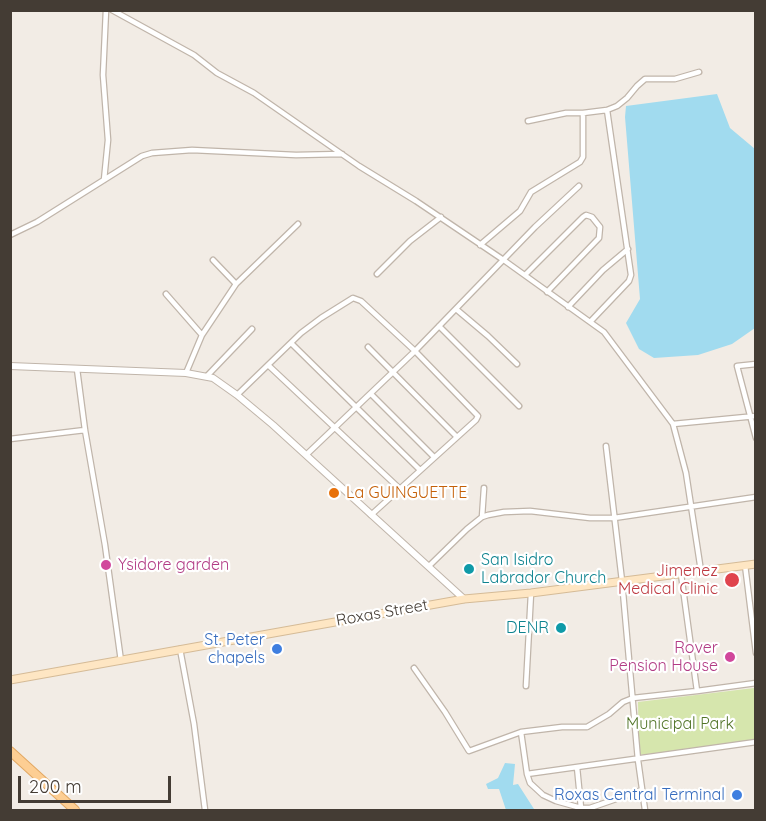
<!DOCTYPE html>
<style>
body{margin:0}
#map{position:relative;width:766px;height:821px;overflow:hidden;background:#f2ece5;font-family:Quicksand,sans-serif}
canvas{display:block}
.frame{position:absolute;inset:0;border:12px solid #443c34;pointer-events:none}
.scale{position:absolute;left:18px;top:776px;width:153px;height:27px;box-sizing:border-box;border:3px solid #443c34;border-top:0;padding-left:8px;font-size:18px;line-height:21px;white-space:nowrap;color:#443c34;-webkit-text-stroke:4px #fff;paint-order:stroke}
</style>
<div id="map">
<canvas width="766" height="821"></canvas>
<div class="frame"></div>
<div class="scale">200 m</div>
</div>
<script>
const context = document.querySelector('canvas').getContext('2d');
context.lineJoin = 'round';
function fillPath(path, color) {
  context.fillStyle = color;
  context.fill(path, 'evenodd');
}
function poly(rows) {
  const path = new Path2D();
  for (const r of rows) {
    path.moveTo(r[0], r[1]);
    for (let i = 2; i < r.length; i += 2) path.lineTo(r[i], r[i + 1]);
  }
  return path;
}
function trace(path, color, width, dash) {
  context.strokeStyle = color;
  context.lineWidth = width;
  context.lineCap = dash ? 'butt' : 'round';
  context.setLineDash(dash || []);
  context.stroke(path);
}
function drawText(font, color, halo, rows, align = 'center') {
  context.font = font + ' Quicksand,sans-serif';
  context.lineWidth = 4.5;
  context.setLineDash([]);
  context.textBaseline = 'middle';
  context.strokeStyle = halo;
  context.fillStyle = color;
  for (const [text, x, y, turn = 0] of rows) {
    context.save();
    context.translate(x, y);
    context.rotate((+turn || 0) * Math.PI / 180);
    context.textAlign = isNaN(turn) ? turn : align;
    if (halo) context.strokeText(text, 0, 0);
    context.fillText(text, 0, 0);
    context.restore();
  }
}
const green = poly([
 [754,688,755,741,639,755,638,702]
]);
const water = poly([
 [717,94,730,128,755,149,755,328,732,344,698,355,654,358,639,349,626,323,640,299,625,117,626,106],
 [505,763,515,764,513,785,518,784,534,809,541,810,506,810,499,789,488,789,486,784,498,778]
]);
const minor = poly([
 [112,10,194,55,217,73,254,93,359,166,416,201,505,261,604,332,673,424,686,473,701,571],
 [607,110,617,106,627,98,637,86,645,79,675,79,699,72],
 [528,121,566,113,583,113],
 [104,180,108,140,103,75,106,10],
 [10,235,37,222,142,156,152,153,192,150,296,155,342,154],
 [480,245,520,211,531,192,580,162,583,157,583,113,607,110,631,275,629,281,591,321],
 [213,260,236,284],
 [377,274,410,241,441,217],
 [525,275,583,217,586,215,592,217,600,227,599,238,547,292],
 [166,294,202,335],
 [568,307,603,270,628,249],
 [456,309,488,336,517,364],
 [439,326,519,406],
 [291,343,420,470],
 [368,347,456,436],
 [756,364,737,366,756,438],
 [268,365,400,489],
 [77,369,85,430,105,545,121,661],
 [186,373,202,335,236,284,298,224],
 [207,376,252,329],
 [371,394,434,457],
 [237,395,301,333,321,318,353,298,361,301,415,351,478,416,476,420,371,515],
 [673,424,756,416],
 [10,439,85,430],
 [606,446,622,581,638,760,645,810],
 [306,455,415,351,535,227,579,186],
 [482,517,484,488],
 [745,565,756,653],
 [429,566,467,529,482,517,488,515,504,512,530,511,590,518,614,518,756,497],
 [681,574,697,691,756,683],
 [180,649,194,724,205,810],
 [414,668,445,712,469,751,521,732,562,727,587,727,609,714,623,702,633,698,697,691],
 [526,686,531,593],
 [521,732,527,774,530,783,543,795,556,801,581,808,590,808,642,790],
 [577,767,581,808],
 [527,774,756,742]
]);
const tertiary = poly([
 [10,366,186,373,213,378,237,395,273,425,464,599]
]);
const secondary = poly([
 [10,680,464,599,531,593,756,564]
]);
const primary = poly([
 [10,751,75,810]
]);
const markers = [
 [334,493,6,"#e8710a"],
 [106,565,6,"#d1479c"],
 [469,569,6,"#0f9aa8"],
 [732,580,8,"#e0444e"],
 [561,628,6,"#0f9aa8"],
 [277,649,6,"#3f7fe0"],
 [730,657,6,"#d1479c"],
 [737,795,6,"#3f7fe0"]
];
const foodNames = [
 ["La GUINGUETTE",346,493]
];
const cultureNames = [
 ["San Isidro",481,560],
 ["Labrador Church",481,578],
 ["DENR",549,628,"right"]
];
const hotelNames = [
 ["Ysidore garden",118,565],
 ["Rover",718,648,"right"],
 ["Pension House",718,666,"right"]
];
const healthNames = [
 ["Jimenez",718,571],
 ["Medical Clinic",718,589]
];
const streetNames = [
 ["Roxas Street",382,613,-10]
];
const shopNames = [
 ["St. Peter",265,640],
 ["chapels",265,658],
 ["Roxas Central Terminal",725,795]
];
const parkNames = [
 ["Municipal Park",680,724]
];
fillPath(green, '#d6e6ad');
fillPath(water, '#a1dbef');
trace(minor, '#c0b5aa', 7);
trace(tertiary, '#c0b5aa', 8);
trace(secondary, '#d5bb97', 9);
trace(primary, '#e2a863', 10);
trace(minor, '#fff', 4.5);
trace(tertiary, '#fff', 6);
trace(secondary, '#fee6c3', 7);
trace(primary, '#fdce93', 8);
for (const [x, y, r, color] of markers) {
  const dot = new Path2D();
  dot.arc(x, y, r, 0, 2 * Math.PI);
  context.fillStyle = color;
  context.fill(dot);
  trace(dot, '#fff', 2);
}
drawText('16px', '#c56008', '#fff', foodNames, 'left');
drawText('16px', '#0d838f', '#fff', cultureNames, 'left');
drawText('16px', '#b23c85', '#fff', hotelNames, 'left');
drawText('16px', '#be3a42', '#fff', healthNames, 'right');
drawText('16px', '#443c34', '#fff', streetNames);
drawText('16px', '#366cbe', '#fff', shopNames, 'right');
drawText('16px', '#527529', '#fff', parkNames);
</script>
